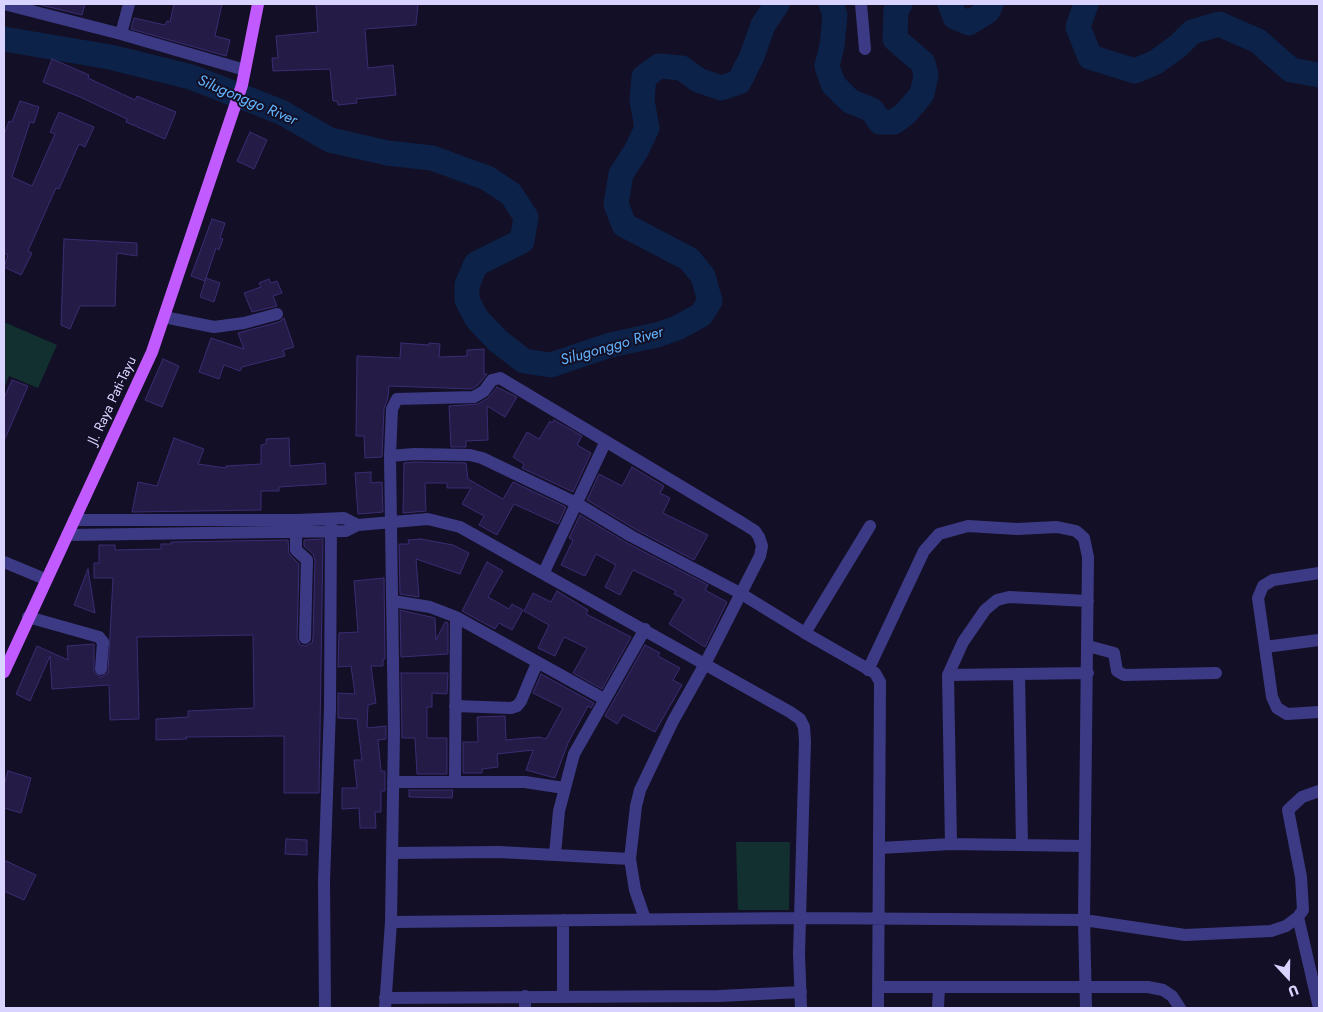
<!DOCTYPE html>
<style>
body{margin:0}
#map{position:relative;width:1323px;height:1012px;overflow:hidden;background:#130f26;font-family:Jost,sans-serif}
canvas{display:block}
.frame{position:absolute;inset:0;border:5px solid #d9d4ff;pointer-events:none}
.north{position:absolute;left:1263px;top:952px;width:50px;height:50px;-webkit-text-stroke:4px #130f26;paint-order:stroke;rotate:159deg;font-size:14px;font-weight:700;line-height:20px;text-align:center;color:#d9d4ff}
.north::after{content:'';display:block;margin:auto;width:18px;height:22px;background:#d9d4ff;clip-path:polygon(50% 0,100% 100%,50% 72%,0 100%)}
</style>
<div id="map">
<canvas width="1323" height="1012"></canvas>
<div class="frame"></div>
<div class="north">U</div>
</div>
<script>
const context = document.querySelector('canvas').getContext('2d');
context.lineJoin = 'round';
function fillPath(path, color) {
  context.fillStyle = color;
  context.fill(path, 'evenodd');
}
function poly(rows) {
  const path = new Path2D();
  for (const r of rows) {
    path.moveTo(r[0], r[1]);
    for (let i = 2; i < r.length; i += 2) path.lineTo(r[i], r[i + 1]);
  }
  return path;
}
function trace(path, color, width, dash) {
  context.strokeStyle = color;
  context.lineWidth = width;
  context.lineCap = dash ? 'butt' : 'round';
  context.setLineDash(dash || []);
  context.stroke(path);
}
function drawText(font, color, halo, rows, align = 'center') {
  context.font = font + ' Jost,sans-serif';
  context.lineWidth = 4;
  context.setLineDash([]);
  context.textBaseline = 'middle';
  context.strokeStyle = halo;
  context.fillStyle = color;
  for (const [text, x, y, turn = 0] of rows) {
    context.save();
    context.translate(x, y);
    context.rotate((+turn || 0) * Math.PI / 180);
    context.textAlign = isNaN(turn) ? turn : align;
    if (halo) context.strokeText(text, 0, 0);
    context.fillText(text, 0, 0);
    context.restore();
  }
}
const green = poly([
 [4,322,57,345,38,388,9,376,4,388],
 [736,842,790,842,789,910,738,910]
]);
const river = poly([
 [831,4,835,15,832,46,827,66,833,84,850,101,872,110,880,122,894,122,906,113,922,94,926,75,923,63,895,39,896,10,900,4],
 [950,4,955,17,969,23,988,11,991,4],
 [1086,4,1078,27,1090,57,1135,71,1156,62,1178,46,1192,32,1219,24,1258,41,1291,70,1319,75],
 [4,39,110,57,191,77,281,112,330,140,387,153,432,158,487,178,511,194,526,217,522,241,476,264,467,285,467,300,477,319,498,341,524,361,551,365,610,345,657,335,677,328,701,315,710,301,703,276,689,259,624,225,616,204,621,174,636,151,647,128,642,100,644,77,659,66,682,68,698,80,721,88,739,82,752,56,763,25,777,4]
]);
const building = poly([
 [37,4,85,4,82,15,37,4],
 [174,4,222,4,215,36,230,40,226,56,131,29,134,18,165,25,167,21,170,22,174,4],
 [316,4,418,4,416,25,365,29,368,68,393,65,396,95,356,99,357,103,338,105,337,101,333,101,330,69,273,71,272,58,278,58,276,36,318,32,316,4],
 [52,59,89,75,88,78,135,100,137,96,176,112,165,139,126,122,127,119,80,97,43,82,52,59],
 [20,101,39,107,34,123,30,122,12,177,32,186,55,134,50,132,59,112,94,127,85,147,79,144,59,189,56,188,28,251,32,253,21,275,4,267,8,255,4,253,4,135,9,121,12,122,20,101],
 [250,132,267,140,254,169,237,161,250,132],
 [212,219,225,223,220,238,223,239,219,250,216,248,205,281,191,276,212,219],
 [64,239,137,243,137,256,117,253,115,306,80,306,70,329,61,325,64,239],
 [206,278,220,283,214,302,200,297,206,278],
 [269,279,271,283,277,281,282,293,273,296,277,306,252,312,244,293,261,287,259,283,269,279],
 [284,318,294,347,283,350,285,356,242,367,240,371,224,365,219,379,199,372,211,338,244,349,238,333,279,322,284,318],
 [401,343,429,345,429,343,440,344,439,357,467,356,467,350,484,349,484,374,487,374,478,385,472,389,389,386,388,398,384,409,382,457,365,458,364,436,356,436,357,356,400,358,401,343],
 [163,359,179,366,162,407,145,400,163,359],
 [12,380,28,386,4,441,4,398,12,380],
 [497,387,517,397,505,417,487,406,488,440,466,441,466,447,451,447,449,406,478,404,488,398,497,387],
 [554,420,582,436,577,445,591,453,573,492,522,468,524,464,513,457,527,432,539,439,550,421,552,423,554,420],
 [174,438,204,449,198,464,226,468,226,466,261,464,261,445,266,444,266,439,289,438,290,466,325,463,326,484,279,487,279,491,261,491,261,510,132,512,138,482,157,486,174,438],
 [414,462,466,463,468,479,503,499,513,482,566,507,558,524,514,504,497,535,479,525,484,516,462,504,471,488,447,488,447,483,425,483,426,511,403,513,404,463,414,462],
 [632,467,664,486,660,493,670,498,663,513,708,535,694,560,635,529,587,500,599,474,622,486,632,467],
 [371,472,371,483,382,482,383,512,358,514,355,473,371,472],
 [580,515,627,543,708,585,705,590,727,602,705,647,669,624,684,599,674,594,676,591,633,570,620,595,605,587,616,565,596,554,585,576,561,565,573,540,569,538,580,515],
 [323,539,319,793,284,793,284,736,186,737,187,739,156,740,156,719,188,717,188,711,254,708,253,635,137,637,139,719,110,720,109,685,52,689,50,656,30,701,16,694,37,646,68,660,67,646,94,644,94,672,101,677,108,673,113,578,94,578,94,563,99,563,99,545,115,545,115,550,161,549,161,544,171,544,171,542,288,540,289,554,299,564,297,638,300,645,305,646,312,643,313,638,315,560,313,554,304,546,304,540,323,539],
 [421,539,453,545,469,553,460,574,416,559,419,597,400,594,399,544,409,544,408,540,421,539],
 [487,562,503,571,488,597,509,609,512,604,523,610,512,630,499,623,495,629,462,611,487,562],
 [88,569,95,613,74,605,88,569],
 [384,578,385,659,383,659,383,666,371,666,376,703,368,705,367,728,386,726,386,739,378,740,381,771,385,771,385,791,381,791,381,812,375,812,376,828,360,828,359,808,342,809,342,788,357,788,354,760,362,760,357,719,338,718,338,693,355,694,351,666,338,667,339,633,358,632,354,581,384,578],
 [557,591,588,610,586,614,631,637,602,689,573,673,587,648,564,637,555,656,538,648,549,625,524,611,533,593,551,602,557,591],
 [400,610,435,618,436,640,445,622,448,623,448,654,401,657,400,610],
 [645,645,660,653,658,656,680,668,673,680,682,685,655,732,623,715,617,724,605,716,645,645],
 [401,673,448,673,447,694,432,693,432,707,427,707,427,738,447,738,447,774,417,774,415,738,402,738,401,673],
 [541,674,594,703,591,708,588,706,568,743,555,778,526,770,533,750,497,754,498,767,482,769,482,773,463,773,463,742,478,742,477,717,505,716,506,740,539,737,546,739,563,708,533,693,541,674],
 [8,771,31,778,21,813,4,808,4,785,8,771],
 [409,790,453,790,452,798,409,797,409,790],
 [286,839,307,840,307,855,285,854,286,839],
 [4,860,36,875,24,900,4,891,4,860]
]);
const minor = poly([
 [4,4,121,34,245,70],
 [861,4,865,49],
 [121,34,129,4],
 [164,317,214,327,244,323,277,314],
 [390,456,414,454,470,455,482,458,576,503,631,536,740,593,805,633,875,673,880,682,878,1008],
 [74,520,298,520,344,518,358,525],
 [296,533,296,550,307,560,305,638],
 [67,535,346,531,358,525,428,519,460,527,790,712,800,719,804,727,805,741,799,954,801,1008],
 [4,562,45,579],
 [544,572,605,443],
 [1319,573,1273,580,1263,586,1258,598,1272,697,1277,708,1287,714,1319,712],
 [393,601,430,607,456,617,455,782,525,782,564,788],
 [28,617,99,637,103,642,101,669],
 [456,617,604,699],
 [805,633,870,526],
 [1088,646,1114,653,1117,671,1124,675,1216,673],
 [1265,647,1319,640],
 [868,670,924,551,939,534,968,526,1017,529,1057,527,1076,531,1084,538,1088,557,1084,920,1086,1008],
 [1019,674,1022,845],
 [948,675,1088,673],
 [455,706,511,708,517,706,521,701,537,663],
 [393,782,455,782],
 [951,844,948,675,963,642,985,610,997,600,1009,597,1088,601],
 [880,848,951,844,1085,846],
 [392,853,499,852,630,859],
 [555,854,559,811,574,754,645,629],
 [1298,917,1319,1008],
 [391,922,800,918,1084,920,1185,935,1271,931,1286,926,1298,917,1303,910,1301,877,1288,810,1302,797,1319,791],
 [878,987,1148,987,1163,990,1172,996,1180,1008],
 [525,996,525,1008],
 [563,996,563,920],
 [385,998,719,996,801,992],
 [325,1008,324,881,330,708,331,519],
 [385,1008,391,922,394,732,390,456,392,409,397,399,474,397,484,391,492,380,500,378,744,524,755,531,759,537,762,546,760,556,705,664,673,721,640,790,636,806,630,859,635,890,645,919],
 [938,1008,939,987]
]);
const major = poly([
 [4,672,152,352,242,85,258,4]
]);
const streetNames = [
 ["Jl. Raya Pati-Tayu",113,401,-65]
];
const waterNames = [
 ["Silugonggo River",247,101,23],
 ["Silugonggo River",612,347,-16]
];
fillPath(green, '#12302f');
trace(river, '#0c2248', 25);
fillPath(building, '#241b47');
trace(building, '#3b2d73', 1);
trace(minor, '#3d3a85', 12);
trace(major, '#c25bff', 12);
drawText('14px', '#d9d4ff', '#130f26', streetNames);
drawText('italic 15px', '#62b6ff', '#130f26', waterNames);
</script>
